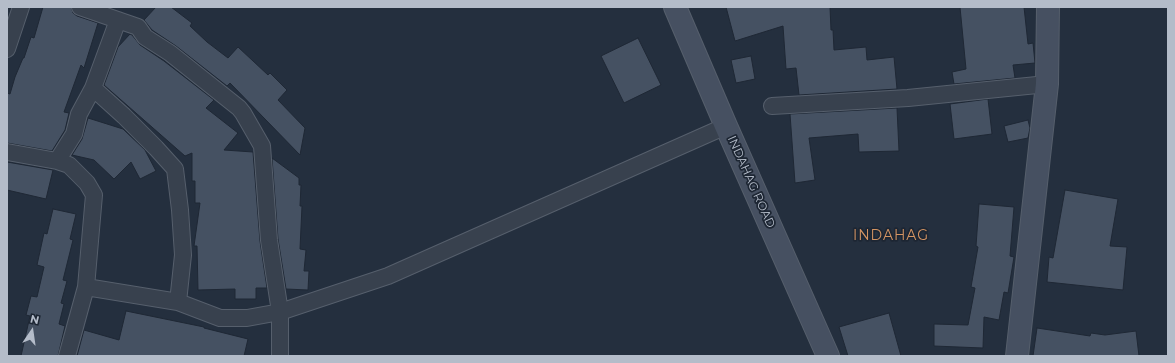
<!DOCTYPE html>
<style>
body{margin:0}
#map{position:relative;width:1175px;height:363px;overflow:hidden;background:#242f3e;font-family:Montserrat,sans-serif}
canvas{display:block}
.frame{position:absolute;inset:0;border:8px solid #b4bcc9;pointer-events:none}
.north{position:absolute;left:12px;top:311px;width:40px;height:40px;-webkit-text-stroke:3px #1d2633;paint-order:stroke;rotate:13deg;font-size:11px;font-weight:700;line-height:16px;text-align:center;color:#b4bcc9}
.north::after{content:'';display:block;margin:auto;width:14px;height:18px;background:#b4bcc9;clip-path:polygon(50% 0,100% 100%,50% 72%,0 100%)}
</style>
<div id="map">
<canvas width="1175" height="363"></canvas>
<div class="frame"></div>
<div class="north">N</div>
</div>
<script>
const context = document.querySelector('canvas').getContext('2d');
context.lineJoin = 'round';
function fillPath(path, color) {
  context.fillStyle = color;
  context.fill(path, 'evenodd');
}
function poly(rows) {
  const path = new Path2D();
  for (const r of rows) {
    path.moveTo(r[0], r[1]);
    for (let i = 2; i < r.length; i += 2) path.lineTo(r[i], r[i + 1]);
  }
  return path;
}
function trace(path, color, width, dash) {
  context.strokeStyle = color;
  context.lineWidth = width;
  context.lineCap = dash ? 'butt' : 'round';
  context.setLineDash(dash || []);
  context.stroke(path);
}
function drawText(font, color, halo, rows, align = 'center') {
  context.font = font + ' Montserrat,sans-serif';
  context.lineWidth = 3.5;
  context.setLineDash([]);
  context.textBaseline = 'middle';
  context.strokeStyle = halo;
  context.fillStyle = color;
  for (const [text, x, y, turn = 0] of rows) {
    context.save();
    context.translate(x, y);
    context.rotate((+turn || 0) * Math.PI / 180);
    context.textAlign = isNaN(turn) ? turn : align;
    if (halo) context.strokeText(text, 0, 0);
    context.fillText(text, 0, 0);
    context.restore();
  }
}
const building = poly([
 [43,7,71,7,73,13,77,16,98,23,84,68,81,65,64,112,69,113,65,130,52,151,7,143,7,93,10,94,15,77,23,58,24,58,31,37,34,38,43,7],
 [156,7,171,7,192,23,190,26,207,42,228,58,238,47,268,75,270,73,287,90,278,100,305,128,300,155,230,83,227,86,176,46,152,30,144,20,156,7],
 [726,7,830,7,831,30,833,30,834,50,866,47,867,60,894,57,897,89,799,95,796,68,786,69,783,26,735,41,726,7],
 [960,7,1024,7,1028,44,1033,43,1035,63,1013,65,1015,78,954,84,952,72,966,69,960,7],
 [130,34,132,35,140,45,164,61,214,100,206,108,238,133,224,150,253,152,260,241,267,288,256,288,256,299,235,299,235,289,198,290,197,246,194,246,200,203,195,203,195,181,192,181,192,153,185,156,104,85,118,47,130,34],
 [638,38,661,85,624,103,601,56,638,38],
 [751,56,755,79,736,83,731,60,751,56],
 [988,99,992,134,954,139,950,104,988,99],
 [897,108,899,151,859,152,858,134,809,138,815,180,795,183,790,114,897,108],
 [88,118,123,129,145,150,156,171,140,179,131,162,114,179,94,160,72,155,82,139,88,118],
 [1028,120,1030,128,1028,138,1008,142,1004,126,1028,120],
 [272,158,299,178,299,185,301,185,300,206,302,206,300,249,306,250,304,271,309,271,308,290,286,289,278,239,272,158],
 [7,162,53,170,46,199,7,190,7,162],
 [1065,190,1118,199,1110,246,1127,247,1123,290,1047,282,1049,257,1053,258,1065,190],
 [979,204,1014,207,1010,256,1014,257,1008,293,1004,292,999,320,984,317,983,348,934,346,934,324,968,325,975,288,971,287,978,247,976,246,979,204],
 [53,209,76,214,70,239,73,240,63,280,67,281,61,303,64,304,59,324,65,326,58,356,21,356,30,316,26,315,31,296,37,297,44,267,37,265,44,233,47,234,53,209],
 [126,311,204,327,204,328,248,339,244,356,77,356,84,330,119,340,126,311],
 [889,313,901,356,848,356,839,327,889,313],
 [1037,328,1090,336,1091,333,1105,335,1136,331,1139,356,1033,356,1037,328]
]);
const minor = poly([
 [80,7,138,27,145,37,170,53,239,108,243,113,262,146,269,240,280,312,280,356],
 [7,49,21,7],
 [93,88,124,116,156,148,175,169,180,210,183,255,178,302],
 [772,106,908,98,1047,84],
 [7,152,57,161,69,165,87,183,94,195,86,287,67,356],
 [57,161,74,134,79,114,93,88,118,20],
 [86,287,178,302,220,318,247,318,280,312,388,276,726,126]
]);
const secondary = poly([
 [675,7,726,126,828,356],
 [1017,356,1047,84,1048,7]
]);
const streetNames = [
 ["INDAHAG ROAD",751,182,66]
];
const quarterNames = [
 ["INDAHAG",891,236]
];
fillPath(building, '#455162');
trace(building, '#1f2835', 1);
trace(minor, '#565f6c', 18);
trace(secondary, '#565f6c', 24);
trace(minor, '#38414e', 16);
trace(secondary, '#465061', 22);
drawText('12px', '#b4bcc9', '#1d2633', streetNames);
context.letterSpacing = '1px';
drawText('14px', '#d59563', '#1d2633', quarterNames);
context.letterSpacing = '0px';
</script>
